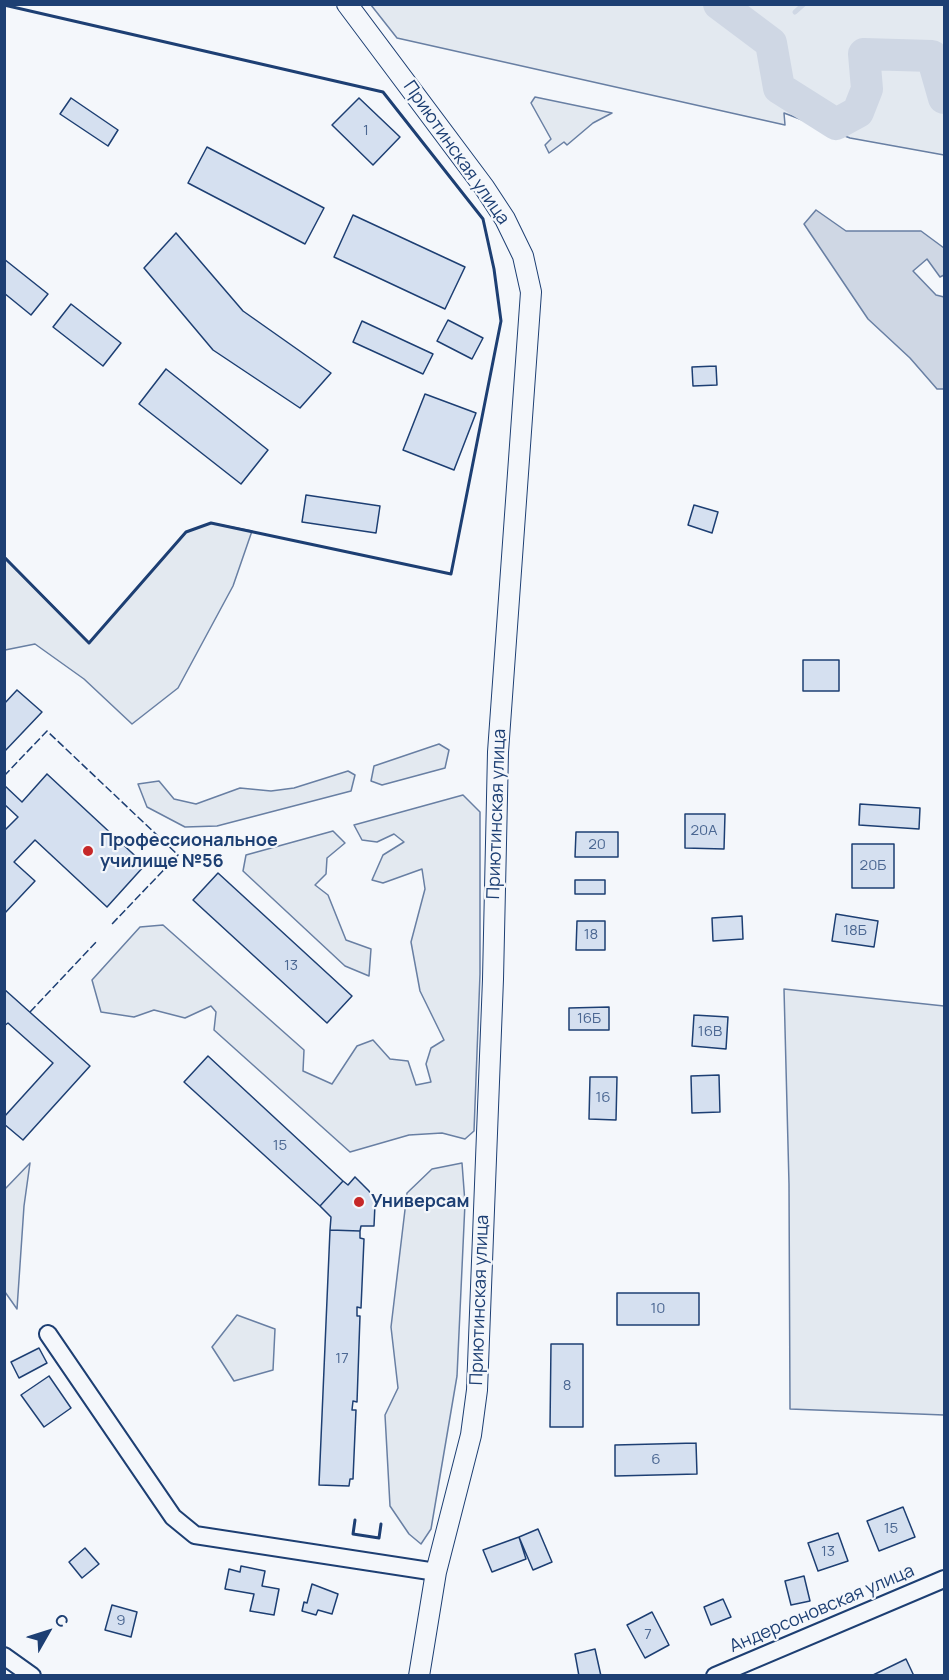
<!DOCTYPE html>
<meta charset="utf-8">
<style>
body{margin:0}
#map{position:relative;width:949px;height:1680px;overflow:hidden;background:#f4f7fb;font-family:Manrope,sans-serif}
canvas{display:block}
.frame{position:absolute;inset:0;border:6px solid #1d3f73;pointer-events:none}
.north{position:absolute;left:18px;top:1602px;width:60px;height:60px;-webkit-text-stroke:4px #f4f7fb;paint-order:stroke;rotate:51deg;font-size:16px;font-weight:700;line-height:24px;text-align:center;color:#1d3f73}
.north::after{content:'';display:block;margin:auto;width:21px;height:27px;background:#1d3f73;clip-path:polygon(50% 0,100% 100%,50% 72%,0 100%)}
</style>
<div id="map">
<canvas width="949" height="1680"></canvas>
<div class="frame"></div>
<div class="north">С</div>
</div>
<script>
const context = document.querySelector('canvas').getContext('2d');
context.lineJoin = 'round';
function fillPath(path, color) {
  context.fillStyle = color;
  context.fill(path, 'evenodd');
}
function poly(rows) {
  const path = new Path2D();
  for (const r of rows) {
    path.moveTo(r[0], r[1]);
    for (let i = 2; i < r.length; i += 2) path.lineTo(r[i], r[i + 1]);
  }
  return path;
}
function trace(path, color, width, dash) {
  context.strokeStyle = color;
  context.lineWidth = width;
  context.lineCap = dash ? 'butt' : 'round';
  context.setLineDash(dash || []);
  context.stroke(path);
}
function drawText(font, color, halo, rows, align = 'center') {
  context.font = font + ' Manrope,sans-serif';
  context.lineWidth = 4.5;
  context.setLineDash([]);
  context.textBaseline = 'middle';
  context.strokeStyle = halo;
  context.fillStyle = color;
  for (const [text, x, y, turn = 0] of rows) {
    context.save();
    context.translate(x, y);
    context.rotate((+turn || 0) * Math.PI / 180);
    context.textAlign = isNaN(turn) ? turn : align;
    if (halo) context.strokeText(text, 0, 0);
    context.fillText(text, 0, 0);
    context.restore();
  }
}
const green = poly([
 [371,5,944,5,944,155,850,138,784,113,785,125,397,38,371,5],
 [535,97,612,113,593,123,567,145,564,142,549,153,545,145,551,139,531,103,535,97],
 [211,523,252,531,233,586,178,688,132,724,84,679,35,644,5,650,5,557,89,643,186,532,211,523],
 [439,744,449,750,445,768,382,785,371,781,374,766,439,744],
 [348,771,355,775,351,791,217,826,185,827,147,807,138,784,159,781,174,799,196,804,240,788,271,791,294,788,348,771],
 [463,795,480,812,480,974,474,1131,465,1139,442,1133,409,1135,350,1152,214,1030,216,1012,211,1006,185,1018,154,1010,134,1017,101,1012,92,980,140,927,163,925,304,1050,303,1071,332,1084,357,1046,373,1040,390,1059,408,1061,416,1085,431,1082,426,1064,431,1048,444,1040,420,991,411,942,425,889,422,869,383,883,372,880,383,855,404,842,394,834,377,842,362,840,354,825,463,795],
 [333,831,345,843,327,858,326,874,315,885,328,895,346,940,371,949,369,976,345,966,243,871,246,855,333,831],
 [784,989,944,1006,944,1415,790,1409,789,1184,784,989],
 [30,1163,24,1206,17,1309,5,1292,5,1189,30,1163],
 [462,1163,465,1203,457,1376,431,1529,421,1544,409,1534,390,1506,385,1415,398,1388,391,1327,407,1193,432,1169,462,1163],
 [237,1315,275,1329,273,1370,234,1381,212,1347,237,1315]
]);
const water = poly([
 [816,210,846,231,921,231,944,248,944,275,940,277,927,259,913,271,936,295,944,297,944,389,937,389,910,358,868,319,804,224,816,210]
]);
const stream = poly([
 [795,12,804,4]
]);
const river = poly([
 [719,4,771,43,779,88,836,124,858,112,867,89,864,54,932,56,944,98]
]);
const building = poly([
 [71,98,118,130,108,146,60,114,71,98],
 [359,98,400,137,373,165,332,125,359,98],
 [207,147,324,208,305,244,188,183,207,147],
 [353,215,465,267,445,309,334,257,353,215],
 [176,233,243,311,331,373,300,408,213,350,144,268,176,233],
 [4,259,48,294,31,315,4,293,4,259],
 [71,304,121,343,103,366,53,327,71,304],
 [448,320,483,338,472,359,437,341,448,320],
 [362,321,433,354,423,374,353,342,362,321],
 [716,366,717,385,693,386,692,367,716,366],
 [166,369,268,450,241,484,139,404,166,369],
 [425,394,476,413,454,470,403,450,425,394],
 [306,495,380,506,376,533,302,522,306,495],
 [694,505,718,512,712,533,688,525,694,505],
 [803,660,839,660,839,691,803,691,803,660],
 [17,690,42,712,4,752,4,704,17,690],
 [47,774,145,865,107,907,35,840,14,862,35,881,4,914,4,831,18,817,4,804,4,785,22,802,47,774],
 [860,804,920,808,919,829,859,825,860,804],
 [685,814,725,814,724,849,685,848,685,814],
 [576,832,618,832,618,857,575,857,576,832],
 [852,844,894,844,894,888,852,888,852,844],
 [218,873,352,996,327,1023,193,900,218,873],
 [575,880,605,880,605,894,575,894,575,880],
 [836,914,878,921,874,947,832,941,836,914],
 [742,916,743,939,713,941,712,918,742,916],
 [577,921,605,921,605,950,576,950,577,921],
 [4,989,90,1066,23,1140,4,1124,4,1117,53,1063,8,1023,4,1026,4,989],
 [609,1007,609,1030,569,1030,569,1008,609,1007],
 [694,1015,728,1017,726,1049,692,1046,694,1015],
 [208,1056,343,1181,320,1206,184,1082,208,1056],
 [719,1075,720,1112,692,1113,691,1076,719,1075],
 [590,1077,617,1077,616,1120,589,1119,590,1077],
 [355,1177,369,1191,375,1204,374,1226,361,1226,360,1231,330,1230,331,1217,320,1206,343,1181,348,1185,355,1177],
 [330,1230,360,1231,360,1238,364,1239,361,1308,357,1307,357,1316,360,1316,357,1402,353,1401,352,1410,356,1410,353,1479,350,1479,349,1486,319,1485,330,1230],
 [617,1293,699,1293,699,1325,617,1325,617,1293],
 [551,1344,583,1344,583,1427,550,1427,551,1344],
 [39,1348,47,1363,19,1378,11,1362,39,1348],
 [49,1376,71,1408,44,1427,21,1395,49,1376],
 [696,1443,697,1474,615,1476,615,1445,696,1443],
 [903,1507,915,1537,879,1551,867,1521,903,1507],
 [538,1529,552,1562,533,1570,519,1537,538,1529],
 [838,1533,848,1561,818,1571,808,1543,838,1533],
 [519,1537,526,1559,492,1572,483,1550,519,1537],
 [85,1548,99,1564,82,1578,69,1562,85,1548],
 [241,1566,265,1571,262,1586,279,1589,274,1615,250,1611,254,1594,225,1589,229,1569,240,1572,241,1566],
 [804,1576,810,1601,791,1605,785,1581,804,1576],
 [312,1584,338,1594,332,1614,318,1610,316,1615,302,1611,304,1602,307,1603,312,1584],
 [723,1599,731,1617,711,1625,704,1607,723,1599],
 [112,1605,137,1612,131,1637,105,1630,112,1605],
 [652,1612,669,1645,645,1658,627,1625,652,1612],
 [595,1649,601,1676,579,1676,575,1654,595,1649],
 [906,1659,914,1676,871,1676,906,1659]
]);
const minor = poly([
 [48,1334,173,1517,195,1535,436,1572],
 [4,1656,32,1676],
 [715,1676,944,1579]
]);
const tertiary = poly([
 [347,4,484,187,505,219,523,256,531,292,498,752,493,979,477,1390,471,1435,436,1572,419,1676]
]);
const fence = poly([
 [4,776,47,731,178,855,112,924],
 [30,1012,98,940]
]);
const wall = poly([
 [4,5,383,92,483,219,494,269,501,321,451,574,211,523,186,532,89,643,4,557],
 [355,1520,353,1534,379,1538,381,1524]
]);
const markers = [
 [88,851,6,"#c62828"],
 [359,1202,6,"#c62828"]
];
const numberNames = [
 ["1",366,131],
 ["20А",704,831],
 ["20",597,845],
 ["20Б",873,866],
 ["18Б",855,931],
 ["18",591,935],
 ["13",291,966],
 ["16Б",589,1019],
 ["16В",710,1032],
 ["16",603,1098],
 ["15",280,1146],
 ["10",658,1309],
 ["17",342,1359],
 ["8",567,1386],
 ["6",656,1460],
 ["15",891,1529],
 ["13",828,1552],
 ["9",121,1621],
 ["7",648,1635]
];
const streetNames = [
 ["Приютинская улица",456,153,55],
 ["Приютинская улица",497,814,-88],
 ["Приютинская улица",480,1300,-88],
 ["Андерсоновская улица",822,1609,-23]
];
const poiNames = [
 ["Профессиональное",100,841],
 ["училище №56",100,862],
 ["Универсам",371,1202]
];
fillPath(green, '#e3e9f0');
trace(green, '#687fa3', 1.5);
fillPath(water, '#cfd7e4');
trace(water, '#687fa3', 1.5);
trace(stream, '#cfd7e4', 5);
trace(river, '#cfd7e4', 32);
fillPath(building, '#d5e0f0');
trace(building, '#1d3f73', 1.5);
trace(minor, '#1d3f73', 20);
trace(tertiary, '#1d3f73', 22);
trace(minor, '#f4f7fb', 16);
trace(tertiary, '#f4f7fb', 20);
trace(fence, '#1d3f73', 1.5, [8, 3]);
trace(wall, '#1d3f73', 3);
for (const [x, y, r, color] of markers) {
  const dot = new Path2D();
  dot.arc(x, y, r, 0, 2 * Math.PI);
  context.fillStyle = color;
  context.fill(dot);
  trace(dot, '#f4f7fb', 2);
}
drawText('15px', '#4b6792', null, numberNames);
drawText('18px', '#1d3f73', '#f4f7fb', streetNames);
drawText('bold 18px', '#1d3f73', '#f4f7fb', poiNames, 'left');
</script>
